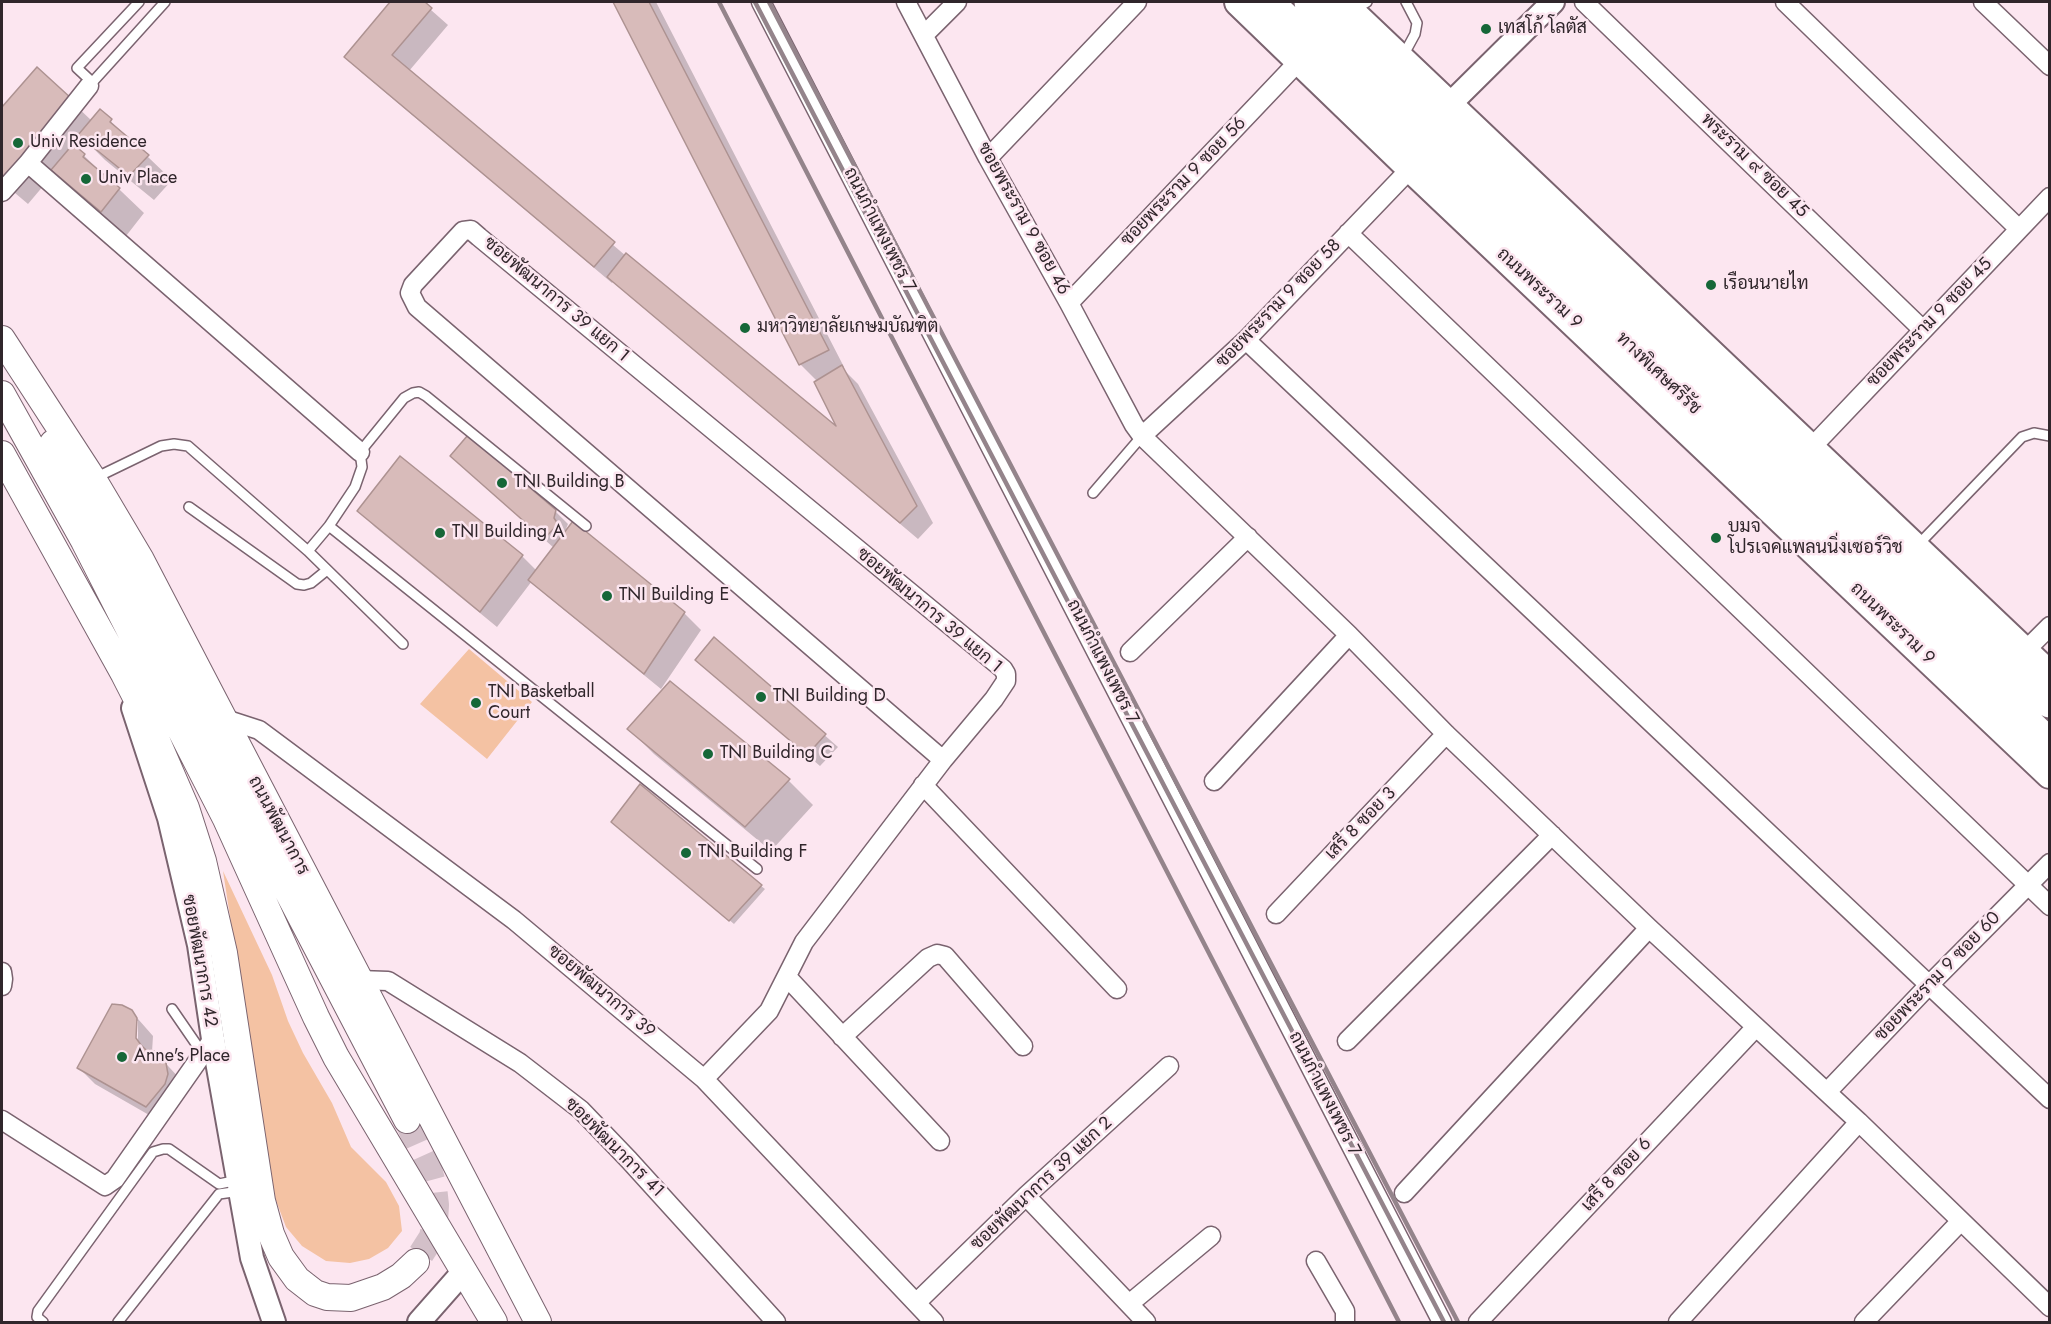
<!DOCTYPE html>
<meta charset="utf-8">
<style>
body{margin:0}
#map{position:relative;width:2051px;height:1324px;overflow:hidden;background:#fce6f0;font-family:Jost,sans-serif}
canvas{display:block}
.frame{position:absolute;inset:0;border:3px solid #30262b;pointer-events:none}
</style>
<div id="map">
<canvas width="2051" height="1324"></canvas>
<div class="frame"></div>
</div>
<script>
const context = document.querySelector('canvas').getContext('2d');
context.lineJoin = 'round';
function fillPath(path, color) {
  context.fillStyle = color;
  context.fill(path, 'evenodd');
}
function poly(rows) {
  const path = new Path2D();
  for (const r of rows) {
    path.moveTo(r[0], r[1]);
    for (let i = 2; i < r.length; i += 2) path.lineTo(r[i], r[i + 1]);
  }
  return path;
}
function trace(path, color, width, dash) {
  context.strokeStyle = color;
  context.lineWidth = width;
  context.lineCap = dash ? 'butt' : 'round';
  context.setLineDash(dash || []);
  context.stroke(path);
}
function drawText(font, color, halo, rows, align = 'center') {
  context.font = font + ' Jost,Sarabun,sans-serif';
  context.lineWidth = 5;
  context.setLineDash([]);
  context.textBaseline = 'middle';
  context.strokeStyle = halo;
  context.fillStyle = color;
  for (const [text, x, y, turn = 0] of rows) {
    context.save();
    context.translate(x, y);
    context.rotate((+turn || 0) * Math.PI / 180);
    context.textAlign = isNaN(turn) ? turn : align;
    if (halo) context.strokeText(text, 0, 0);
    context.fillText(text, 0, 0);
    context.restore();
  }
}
const green = poly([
 [469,649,532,702,487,759,420,704],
 [223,871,272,975,288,1021,303,1053,332,1103,351,1147,386,1182,399,1206,402,1231,388,1248,369,1259,350,1263,326,1261,302,1246,286,1227,272,1190]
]);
const shadow = poly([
 [392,2,422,2,448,25,409,71,626,256,840,432,818,382,800,364,614,2,656,2,844,367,842,368,858,384,933,523,918,539,626,293,613,281,612,283,362,73,346,57],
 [37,69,92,121,100,111,172,180,154,200,105,160,84,139,76,148,144,213,126,236,78,195,55,172,28,204,2,182,2,109],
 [464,468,555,511,568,524,564,534,573,523,684,613,701,630,661,689,547,596,532,581,497,627,375,527,359,511,522,556,537,571,554,548],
 [715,639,838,747,820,766,697,660],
 [670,683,789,781,813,805,771,851,654,754,629,729],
 [617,826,761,886,765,889,734,924],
 [131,1011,153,1036,152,1052,156,1053,182,1081,184,1091,181,1101,163,1123,95,1084,78,1067],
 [135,1021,138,1021,138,1045,135,1045]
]);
const building = poly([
 [390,2,425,2,432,8,392,55,615,242,594,267,344,57,390,2],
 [613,2,649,2,829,350,799,365,613,2],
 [37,67,72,99,2,180,2,107,37,67],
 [100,109,112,119,110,122,149,155,129,176,78,135,100,109],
 [73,144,85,154,83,157,120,188,101,212,51,170,73,144],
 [626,253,836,426,814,382,842,365,917,506,900,523,607,277,626,253],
 [468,435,556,510,554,518,558,524,544,539,450,456,468,435],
 [400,456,523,555,480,612,357,511,400,456],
 [573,521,685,612,644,674,528,580,573,521],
 [714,637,826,734,807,755,695,660,714,637],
 [670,681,790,779,745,827,627,729,670,681],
 [640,784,762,885,729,921,611,822,640,784],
 [112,1004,122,1005,132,1010,137,1018,136,1038,141,1045,146,1050,156,1051,166,1063,168,1074,165,1084,146,1107,77,1068,112,1004]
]);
const secondaryTunnel = poly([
 [407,1120,429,1169,434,1187,436,1205,435,1221,432,1237,416,1262]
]);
const service = poly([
 [1353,10,1367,2],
 [1403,56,1415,34,1417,23,1406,2],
 [92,82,77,68,139,2],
 [89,86,165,2],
 [95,478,161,446,174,444,188,446,308,551,403,644],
 [1093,493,1142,436],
 [189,507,297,584,304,585,311,583,327,570],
 [329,526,757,869],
 [1916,547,2022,437,2034,433,2050,436],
 [308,551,329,526,355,487,362,467,360,452,404,398,413,393,419,392,426,396,586,526],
 [172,1009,203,1054],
 [43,1322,37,1317,38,1311,153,1152,163,1149,169,1149,219,1184,238,1180],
 [118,1322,219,1194,240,1191]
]);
const minor = poly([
 [761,2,1442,1322],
 [906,2,988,158,1069,303,1134,425,1142,436,1349,635,1446,734,1649,928,1859,1122,2050,1307],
 [1584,2,1923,330],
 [1785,2,2019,229],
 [1983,2,2050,66],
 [924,35,957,2],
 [988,158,1137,2],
 [28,163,360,452],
 [2,192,28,163,89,86],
 [1348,233,2050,906],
 [1069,303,1299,61],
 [1246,340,2050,1099],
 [1142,436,1246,340,1411,168],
 [1810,449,2050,197],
 [1130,652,1248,537],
 [2024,652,2050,626],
 [222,718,259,730,514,920,704,1079,934,1322],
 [1214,781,1349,635],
 [923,785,1117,989],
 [1276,914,1446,734],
 [2,972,3,979,2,986],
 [787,977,940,1141],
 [359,980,388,981,520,1063,581,1110,629,1160,776,1322],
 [842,1037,928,958,937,954,945,956,1023,1046],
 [1347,1041,1552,835],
 [704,1079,769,1011,804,942,943,760,994,699,1006,681,1006,674,1003,669,479,237,471,230,463,231,413,285,410,293,417,307,943,760],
 [1827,1092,1929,985,2050,863],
 [2,1120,105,1186,115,1179,213,1039],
 [1404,1193,1649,928],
 [1026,1196,1146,1322],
 [1316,1261,1345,1311,1345,1322],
 [916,1303,1026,1196,1169,1066],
 [1129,1304,1211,1236],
 [1478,1322,1756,1027],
 [1678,1322,1859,1122],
 [1864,1322,1960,1222]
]);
const tertiary = poly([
 [1449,105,1553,2],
 [133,708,169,818,199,945,213,1039,252,1258,274,1322],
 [419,1322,464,1271]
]);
const secondary = poly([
 [2,339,93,479,141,560,538,1322],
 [2,394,84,541,226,819,316,1017,336,1057,494,1322],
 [53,443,407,1120],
 [2,454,124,674,150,725,186,808,203,861,224,953,262,1201,271,1234,281,1257,297,1279,315,1293,327,1297,351,1298,383,1287,401,1276,416,1262]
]);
const primary = poly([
 [1239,2,1411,168,2050,774],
 [1340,2,2050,676]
]);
const motorway = poly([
 [1266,2,2050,746],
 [1311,2,2050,701]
]);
const rail = poly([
 [719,2,1399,1322],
 [755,2,1444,1322],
 [769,2,1458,1322]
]);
const markers = [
 [1486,29,6,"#166738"],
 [18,143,6,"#166738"],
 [86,179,6,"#166738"],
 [1711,285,6,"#166738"],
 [745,328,6,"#166738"],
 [502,483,6,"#166738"],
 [440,533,6,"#166738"],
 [1716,538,6,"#166738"],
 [607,596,6,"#166738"],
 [761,697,6,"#166738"],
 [476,703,6,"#166738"],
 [708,754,6,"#166738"],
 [686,853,6,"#166738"],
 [122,1057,6,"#166738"]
];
const poiNames = [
 ["เทสโก้ โลตัส",1498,29],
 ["Univ Residence",30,143],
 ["Univ Place",98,179],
 ["เรือนนายไท",1723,285],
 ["มหาวิทยาลัยเกษมบัณฑิต",757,328],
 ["TNI Building B",514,483],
 ["บมจ",1728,528],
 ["โปรเจคแพลนนิ่งเซอร์วิช",1728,549],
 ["TNI Building A",452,533],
 ["TNI Building E",619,596],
 ["TNI Basketball",488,693],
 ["Court",488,714],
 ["TNI Building D",773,697],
 ["TNI Building C",720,754],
 ["TNI Building F",698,853],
 ["Anne's Place",134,1057]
];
const streetNames = [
 ["พระราม ๙ ซอย 45",1754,166,44],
 ["ซอยพระราม 9 ซอย 56",1184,182,-46],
 ["ซอยพระราม 9 ซอย 46",1023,219,61],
 ["ถนนกำแพงเพชร 7",879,230,63],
 ["ถนนพระราม 9",1539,289,43],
 ["ซอยพัฒนาการ 39 แยก 1",556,300,40],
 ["ซอยพระราม 9 ซอย 58",1279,304,-46],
 ["ซอยพระราม 9 ซอย 45",1930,323,-46],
 ["ทางพิเศษศรีรัช",1658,374,44],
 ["ซอยพัฒนาการ 39 แยก 1",929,611,40],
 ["ถนนพระราม 9",1892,624,44],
 ["ถนนกำแพงเพชร 7",1102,662,63],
 ["เสรี 8 ซอย 3",1361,824,-46],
 ["ถนนพัฒนาการ",278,826,62],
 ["ซอยพัฒนาการ 42",199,961,80],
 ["ซอยพระราม 9 ซอย 60",1938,977,-46],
 ["ซอยพัฒนาการ 39",601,992,40],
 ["ถนนกำแพงเพชร 7",1324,1094,63],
 ["ซอยพัฒนาการ 41",614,1148,45],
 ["เสรี 8 ซอย 6",1617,1175,-47],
 ["ซอยพัฒนาการ 39 แยก 2",1042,1184,-43]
];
fillPath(green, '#f4c2a3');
fillPath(shadow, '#0003');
fillPath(building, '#d8bbba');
trace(building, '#ad9291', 1.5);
trace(secondaryTunnel, '#d3c0c9', 26, [26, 13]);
trace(service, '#7a636f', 12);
trace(minor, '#7a636f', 21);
trace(tertiary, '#7a636f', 26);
trace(secondary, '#7a636f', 28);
trace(primary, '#7a636f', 32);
trace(motorway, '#7a636f', 36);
trace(service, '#fff', 9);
trace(minor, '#fff', 18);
trace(tertiary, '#fff', 22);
trace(secondary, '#fff', 26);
trace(primary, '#fff', 28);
trace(motorway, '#fff', 33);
trace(rail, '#94848b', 4.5);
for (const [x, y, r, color] of markers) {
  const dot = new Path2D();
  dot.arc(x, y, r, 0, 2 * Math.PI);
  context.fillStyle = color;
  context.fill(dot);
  trace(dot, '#fce6f0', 2);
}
drawText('18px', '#30262b', '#fce6f0', poiNames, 'left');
drawText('18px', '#30262b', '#fce6f0', streetNames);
</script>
